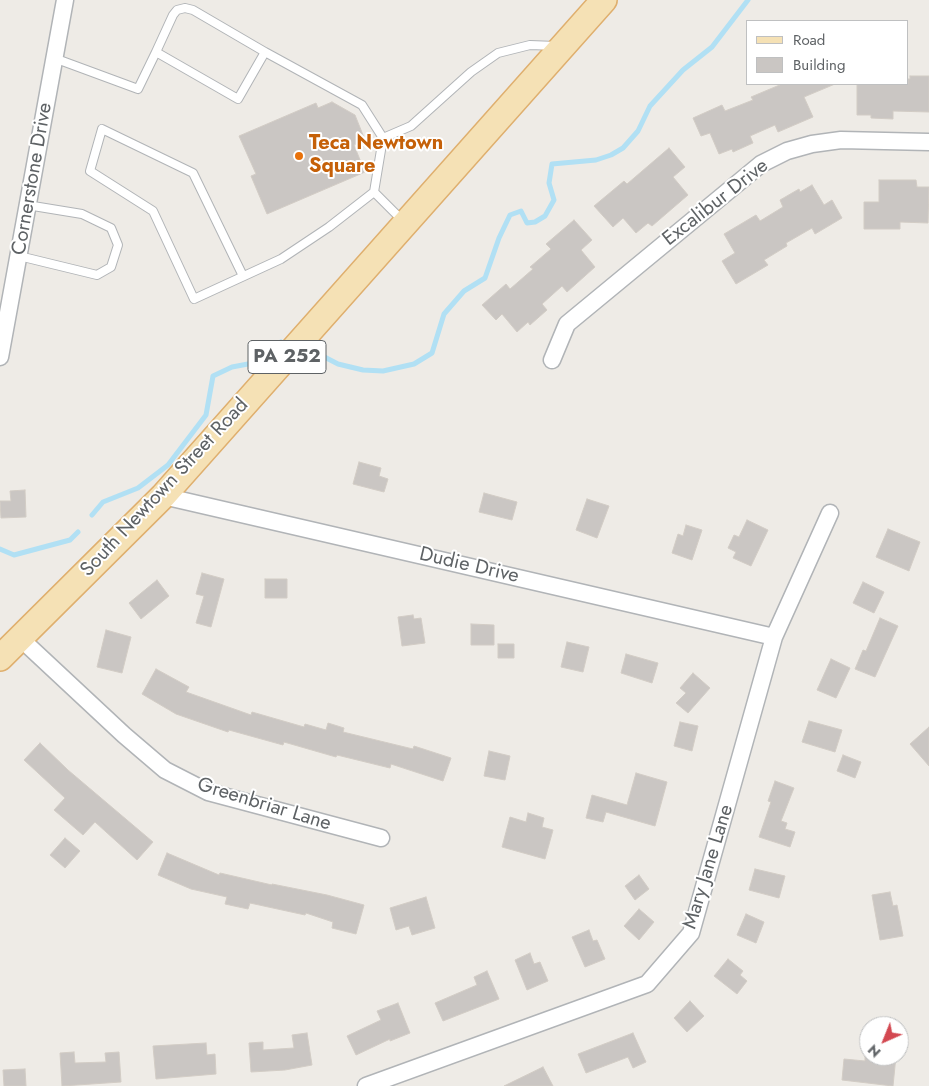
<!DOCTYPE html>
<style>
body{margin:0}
#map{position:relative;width:929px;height:1086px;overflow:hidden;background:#eeebe6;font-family:Jost,sans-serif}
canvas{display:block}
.legend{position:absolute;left:746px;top:20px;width:162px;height:65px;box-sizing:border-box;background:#fff;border:1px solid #bfc0c1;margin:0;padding:6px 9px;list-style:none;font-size:15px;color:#5e6265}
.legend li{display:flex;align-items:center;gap:10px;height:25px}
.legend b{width:25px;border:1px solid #bfc0c1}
.north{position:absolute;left:859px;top:1016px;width:50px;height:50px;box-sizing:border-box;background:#fff;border:1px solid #bfc0c1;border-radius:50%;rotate:224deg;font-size:14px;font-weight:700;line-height:20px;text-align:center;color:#5e6265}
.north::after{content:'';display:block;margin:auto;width:18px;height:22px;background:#d34851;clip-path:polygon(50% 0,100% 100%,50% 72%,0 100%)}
</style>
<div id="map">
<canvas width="929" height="1086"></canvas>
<ul class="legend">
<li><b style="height:6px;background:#f5e1b5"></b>Road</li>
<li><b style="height:14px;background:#cac6c3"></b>Building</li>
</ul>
<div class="north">N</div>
</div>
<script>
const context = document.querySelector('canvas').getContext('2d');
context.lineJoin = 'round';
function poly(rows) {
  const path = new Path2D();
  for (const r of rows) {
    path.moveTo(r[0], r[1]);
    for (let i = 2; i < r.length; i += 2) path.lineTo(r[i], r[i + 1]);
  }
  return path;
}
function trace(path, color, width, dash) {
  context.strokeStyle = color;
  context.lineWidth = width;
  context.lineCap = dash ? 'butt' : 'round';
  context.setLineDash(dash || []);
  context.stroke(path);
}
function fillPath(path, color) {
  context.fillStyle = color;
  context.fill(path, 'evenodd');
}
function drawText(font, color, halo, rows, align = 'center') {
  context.font = font + ' Jost,sans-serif';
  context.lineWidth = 4;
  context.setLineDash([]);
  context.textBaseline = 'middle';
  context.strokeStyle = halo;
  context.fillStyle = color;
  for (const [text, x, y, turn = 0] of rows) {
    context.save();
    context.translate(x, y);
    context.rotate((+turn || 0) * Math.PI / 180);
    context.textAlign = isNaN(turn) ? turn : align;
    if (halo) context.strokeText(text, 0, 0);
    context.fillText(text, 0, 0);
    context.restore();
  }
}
const stream = poly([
 [311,350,338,364,363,370,383,371,414,364,432,353,444,314,464,291,485,278,499,238,510,215,521,211,527,223,535,222,545,216,554,200,549,183,552,164,596,160,611,155,623,148,638,131,650,106,683,70,712,47,748,0],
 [92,515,103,502,138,488,168,465,206,415,213,376,232,367,264,361,281,342],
 [0,549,14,555,70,540,78,532]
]);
const building = poly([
 [910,76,929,76,929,112,893,111,893,119,871,118,871,115,857,115,857,84,908,84,908,79,910,79,910,76],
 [782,84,835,84,804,97,813,117,778,132,775,125,750,136,753,143,733,152,732,149,719,154,710,133,701,136,693,118,722,105,725,111,753,100,751,97,782,84],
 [332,102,355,115,365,140,354,145,365,172,267,214,251,176,256,174,239,136,316,103,318,108,332,102],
 [669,148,685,167,673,177,688,195,652,226,648,223,636,233,623,218,613,227,594,206,624,181,627,184,669,148],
 [879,180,916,180,917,187,929,187,928,223,900,222,900,229,864,229,864,202,879,202,879,180],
 [812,185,824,205,832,200,842,218,815,234,812,228,786,243,787,246,764,260,768,265,736,284,722,261,735,253,724,234,756,215,760,221,783,207,780,200,799,189,800,192,812,185],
 [574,220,592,240,581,250,595,267,567,292,562,286,542,304,547,310,530,325,528,322,517,332,502,314,496,320,482,305,506,284,510,289,533,269,530,267,551,249,546,244,574,220],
 [359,462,381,468,379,476,388,479,384,492,353,484,359,462],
 [25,490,26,517,1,518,0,501,11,501,10,491,25,490],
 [484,493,517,502,512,520,479,512,484,493],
 [587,499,609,506,597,538,576,530,587,499],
 [747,520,768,530,751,566,733,558,736,552,728,548,734,535,739,537,747,520],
 [686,525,702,530,692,560,672,553,678,534,683,536,686,525],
 [888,529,920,542,909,571,876,557,888,529],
 [202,573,224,579,211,627,196,623,204,596,196,594,202,573],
 [265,579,287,579,287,598,265,598,265,579],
 [157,580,169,596,141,619,129,603,157,580],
 [863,582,884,592,874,613,853,603,863,582],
 [413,615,414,619,421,618,425,643,402,646,398,617,413,615],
 [880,618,898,626,875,677,855,669,863,650,866,651,880,618],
 [471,624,494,625,494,645,471,645,471,624],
 [106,630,131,637,122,673,97,667,106,630],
 [567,642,589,647,583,672,561,667,567,642],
 [498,644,514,644,514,658,498,658,498,644],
 [626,654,658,663,652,683,621,673,626,654],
 [831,659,850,668,836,698,817,690,831,659],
 [156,669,189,687,186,692,251,715,252,712,304,727,305,724,326,730,328,723,344,728,343,732,413,749,414,746,451,758,443,781,391,764,390,768,337,755,336,757,284,742,283,745,229,730,228,732,176,714,142,694,156,669],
 [693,673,710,688,688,713,676,703,686,693,680,688,693,673],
 [809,721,842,730,835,752,802,742,809,721],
 [680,722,698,726,692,751,674,746,680,722],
 [929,727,929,766,910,744,929,727],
 [40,743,68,770,153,842,137,860,95,822,83,835,54,810,65,798,24,760,40,743],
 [489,751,510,756,505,780,484,776,489,751],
 [843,755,861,762,855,778,837,771,843,755],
 [636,773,667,782,655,826,606,812,603,822,586,818,592,795,627,805,636,773],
 [775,781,794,788,781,821,787,823,785,829,795,832,790,847,759,837,771,802,768,801,775,781],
 [528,813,544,818,542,827,553,830,545,859,502,847,510,817,526,822,528,813],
 [65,838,80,851,65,868,50,855,65,838],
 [167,853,219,875,220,873,272,885,272,884,327,895,364,905,356,934,332,928,333,922,306,913,305,915,250,903,248,909,225,904,227,897,191,889,158,875,167,853],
 [755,869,785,876,779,898,749,890,755,869],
 [639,875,649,889,635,900,625,886,639,875],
 [890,892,893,906,897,905,903,936,880,940,872,895,890,892],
 [426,897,435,928,412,935,409,926,396,930,390,908,426,897],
 [639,909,654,922,639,940,624,926,639,909],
 [746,914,764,922,756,943,737,935,746,914],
 [589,930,593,941,597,940,605,959,585,967,572,937,589,930],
 [530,953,534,964,540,962,548,981,527,990,515,960,530,953],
 [728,959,743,971,740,975,747,981,737,994,714,976,728,959],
 [487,971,499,999,443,1021,435,1003,477,985,474,977,487,971],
 [690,1001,704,1016,687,1032,674,1018,690,1001],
 [398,1003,410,1033,390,1041,390,1039,356,1055,347,1036,381,1020,377,1011,398,1003],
 [307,1033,312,1065,285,1070,251,1072,249,1043,263,1042,263,1050,294,1048,292,1035,307,1033],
 [633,1033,646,1062,633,1068,628,1057,586,1073,578,1054,633,1033],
 [206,1043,207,1055,215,1054,216,1074,156,1079,153,1046,206,1043],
 [74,1052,75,1063,106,1062,105,1053,119,1052,121,1082,62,1086,60,1053,74,1052],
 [865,1056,896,1056,893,1086,842,1080,844,1059,865,1061,865,1056],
 [543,1067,553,1086,504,1086,543,1067],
 [25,1069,26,1086,4,1086,3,1070,25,1069]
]);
const lane = poly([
 [156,52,173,15,177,10,185,8,193,10,265,52],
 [54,58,138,89,156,52,238,99,265,52,362,105,383,138,411,126,471,72,498,53,530,45,556,46],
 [383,138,374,192,404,222],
 [19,256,97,275,111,267,118,245,111,228,82,214,27,205],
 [243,276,193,173,102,129,90,171,153,211,194,299,281,259,329,227,374,192]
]);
const street = poly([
 [0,357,65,0],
 [552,360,567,324,761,164,787,151,812,144,841,140,929,142],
 [163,496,774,637],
 [20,638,124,735,165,770,208,792,381,838],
 [366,1086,647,984,691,933,774,637,830,513]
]);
const primary = poly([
 [0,658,163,496,604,0]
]);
const markers = [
 [299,156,5,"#e8710a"]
];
const shields = [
 [287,357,78]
];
const shieldNames = [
 ["PA 252",287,357]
];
const foodNames = [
 ["Teca Newtown",309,144],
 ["Square",309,167]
];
const streetNames = [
 ["Cornerstone Drive",33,179,-80],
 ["Excalibur Drive",716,203,-38],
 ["South Newtown Street Road",165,488,-47],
 ["Dudie Drive",469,566,13],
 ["Greenbriar Lane",264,805,17],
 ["Mary Jane Lane",709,867,-73]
];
trace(stream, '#b1e0f4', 5);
fillPath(building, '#cac6c3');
trace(building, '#d2ccc5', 1);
trace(lane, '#b1b4b7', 10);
trace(street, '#b1b4b7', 19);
trace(primary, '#dfaf6e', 28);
trace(lane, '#fff', 8);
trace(street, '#fff', 16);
trace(primary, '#f5e1b5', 25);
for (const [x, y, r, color] of markers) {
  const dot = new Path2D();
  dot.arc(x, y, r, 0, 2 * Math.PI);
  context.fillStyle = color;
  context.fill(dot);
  trace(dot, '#fff', 2);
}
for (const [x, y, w] of shields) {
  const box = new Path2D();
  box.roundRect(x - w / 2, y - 16.5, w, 33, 4);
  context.fillStyle = '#fff';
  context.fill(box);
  trace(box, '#5e6265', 1);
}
drawText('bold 19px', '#5e6265', null, shieldNames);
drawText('bold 20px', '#c56008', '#fff', foodNames, 'left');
drawText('20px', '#5e6265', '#fff', streetNames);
</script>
